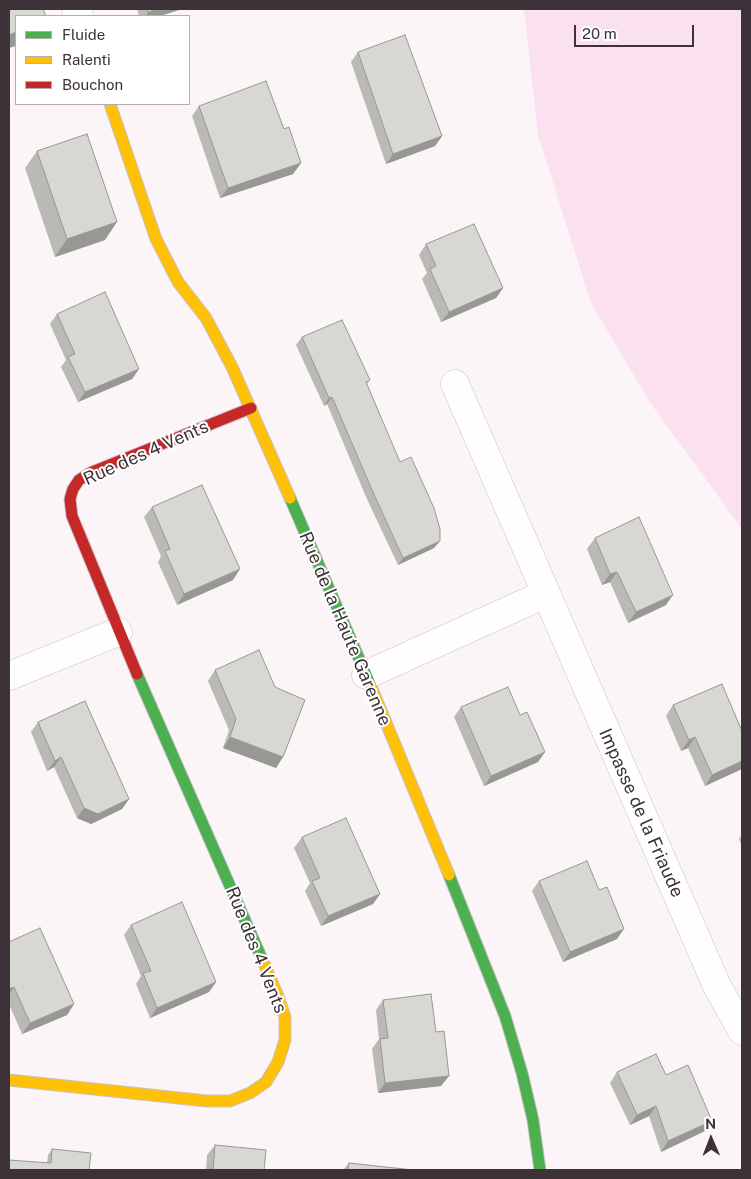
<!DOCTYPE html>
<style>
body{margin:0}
#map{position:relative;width:751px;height:1179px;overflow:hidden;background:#fbf5f8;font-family:"Public Sans",sans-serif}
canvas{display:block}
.frame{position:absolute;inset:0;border:10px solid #3e3239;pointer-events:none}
.legend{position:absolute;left:15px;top:15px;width:175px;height:90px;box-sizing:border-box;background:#fff;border:1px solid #b2adb0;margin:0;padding:6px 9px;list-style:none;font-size:15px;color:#3e3239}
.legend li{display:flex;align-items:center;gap:10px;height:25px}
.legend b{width:25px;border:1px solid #b2adb0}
.north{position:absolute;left:686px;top:1114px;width:50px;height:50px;-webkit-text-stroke:4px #fff;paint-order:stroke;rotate:359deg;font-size:14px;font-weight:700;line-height:20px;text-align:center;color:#3e3239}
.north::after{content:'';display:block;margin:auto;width:18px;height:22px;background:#3e3239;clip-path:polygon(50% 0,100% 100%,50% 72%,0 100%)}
.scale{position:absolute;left:574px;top:25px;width:120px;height:22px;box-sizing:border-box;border:2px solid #3e3239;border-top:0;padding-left:6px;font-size:15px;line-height:18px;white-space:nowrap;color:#3e3239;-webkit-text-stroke:4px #fff;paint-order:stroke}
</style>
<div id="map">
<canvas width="751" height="1179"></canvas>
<div class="frame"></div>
<ul class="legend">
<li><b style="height:6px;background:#4caf50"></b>Fluide</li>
<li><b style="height:6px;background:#ffc107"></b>Ralenti</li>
<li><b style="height:6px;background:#c62828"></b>Bouchon</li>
</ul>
<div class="north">N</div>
<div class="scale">20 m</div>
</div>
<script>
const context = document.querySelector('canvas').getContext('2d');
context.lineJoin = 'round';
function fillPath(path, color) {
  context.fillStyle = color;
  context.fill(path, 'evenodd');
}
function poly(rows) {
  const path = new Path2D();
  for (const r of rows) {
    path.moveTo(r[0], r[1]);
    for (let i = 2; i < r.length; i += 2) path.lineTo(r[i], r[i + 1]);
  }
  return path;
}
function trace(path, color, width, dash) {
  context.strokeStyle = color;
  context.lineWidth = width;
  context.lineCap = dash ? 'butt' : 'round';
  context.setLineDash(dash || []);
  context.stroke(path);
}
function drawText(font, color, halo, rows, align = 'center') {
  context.font = font + ' "Public Sans",sans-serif';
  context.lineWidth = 4;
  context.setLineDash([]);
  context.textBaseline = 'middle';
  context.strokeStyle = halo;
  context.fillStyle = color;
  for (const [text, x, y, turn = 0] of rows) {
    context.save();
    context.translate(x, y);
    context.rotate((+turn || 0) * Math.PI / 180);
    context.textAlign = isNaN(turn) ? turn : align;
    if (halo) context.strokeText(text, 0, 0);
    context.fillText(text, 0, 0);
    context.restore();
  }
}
const green = poly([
 [524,9,742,9,742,529,649,401,591,303,538,135]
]);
const street = poly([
 [76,9,79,16],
 [455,384,717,986,742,1031],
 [366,675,545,594],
 [9,676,118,632]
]);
const fast = poly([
 [290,498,370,684],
 [137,674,262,959],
 [449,875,505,1016,522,1073,533,1120,540,1170]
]);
const slow = poly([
 [110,104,156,239,178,282,206,318,232,367,290,498],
 [370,684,449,875],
 [9,1080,207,1101,230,1101,250,1093,266,1082,278,1062,285,1040,285,1017,278,996,262,959]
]);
const jam = poly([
 [137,674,72,516,70,499,73,489,79,480,92,472,251,408]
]);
const wall = poly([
 [137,9,182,9,160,16,139,16],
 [358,52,442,136,435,146,386,164,351,62],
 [199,106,284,129,301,163,293,174,220,198,192,116],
 [37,151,105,240,55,257,25,168],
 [426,244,503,288,496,298,441,322,422,279,427,273,419,255],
 [57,314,139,369,132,379,78,402,61,367,66,360,50,324],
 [302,337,370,380,367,384,434,548,398,565,366,497,327,404,324,406,296,345],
 [152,507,233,580,177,605,158,562,161,556,144,517],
 [595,538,666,605,628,623,610,582,602,585,587,549],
 [215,670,275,687,276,768,223,748,229,730,208,681],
 [673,705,742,769,705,786,688,748,681,751,666,716],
 [461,707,545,752,538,762,484,786,454,717],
 [38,722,129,799,122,809,91,824,77,818,54,767,47,771,31,732],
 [742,835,742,846,739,839],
 [302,837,380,894,373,904,321,926,305,891,310,883,294,848],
 [539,881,617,939,563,962,532,891],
 [131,925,216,982,209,992,150,1018,136,984,141,976,124,935],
 [9,942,74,1004,67,1015,22,1034,9,1004],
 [383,1000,436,1032,449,1076,441,1086,378,1093,372,1049,379,1039,376,1010],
 [617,1072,666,1075,705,1131,661,1152,649,1116,630,1125,610,1083],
 [215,1145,264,1170,206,1170,207,1155],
 [52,1149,89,1170,47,1163,48,1155],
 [349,1163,413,1170,343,1170]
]);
const shadedWall = poly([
 [159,9,182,9,160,16,146,16,148,12],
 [16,32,16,46,9,48,9,35],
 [442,136,435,146,386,164,393,154],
 [301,163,293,174,220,198,228,188],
 [117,222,105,240,55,257,67,239],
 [503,288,496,298,441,322,449,312],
 [139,369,132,379,78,402,85,392],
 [332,397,327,404,324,406,329,398],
 [440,541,434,548,398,565,403,558],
 [240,569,233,580,177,605,184,594],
 [617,572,610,582,602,585,610,574],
 [673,595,666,605,628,623,636,612],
 [230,737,283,757,276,768,223,748],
 [695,737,688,748,681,751,689,740],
 [545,752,538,762,484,786,491,776],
 [61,757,54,767,47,771,55,761],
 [742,761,742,769,705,786,712,775],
 [129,799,122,809,91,824,77,818,84,808],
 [380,894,373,904,321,926,328,916],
 [624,929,617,939,563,962,570,952],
 [216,982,209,992,150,1018,157,1008],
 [14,987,9,994,9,989],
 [74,1004,67,1015,22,1034,30,1023],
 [449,1076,441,1086,378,1093,385,1083],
 [656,1106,649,1116,630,1125,637,1115],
 [712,1121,705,1131,661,1152,668,1141]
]);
const building = poly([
 [9,9,43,9,46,16,16,16,16,32,9,35,9,9],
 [147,9,159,9,148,12,147,9],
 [405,35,442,136,393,154,358,52,405,35],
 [266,81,284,129,289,127,301,163,228,188,199,106,266,81],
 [87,134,117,222,67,239,37,151,87,134],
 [474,224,503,288,449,312,430,269,436,266,426,244,474,224],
 [105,292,139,369,85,392,68,357,75,354,57,314,105,292],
 [342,320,370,380,366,382,400,462,411,457,434,508,440,529,440,541,403,558,372,490,332,397,329,398,302,337,342,320],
 [202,485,240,569,184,594,165,551,170,549,152,507,202,485],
 [639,517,673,595,636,612,617,572,610,574,595,538,639,517],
 [259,650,275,687,305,700,283,757,230,737,236,719,215,670,259,650],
 [722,684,742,731,742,761,712,775,695,737,689,740,673,705,722,684],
 [508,687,520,715,527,712,545,752,491,776,461,707,508,687],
 [85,701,129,799,98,814,84,808,61,757,55,761,38,722,85,701],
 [346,818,380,894,328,916,312,881,320,878,302,837,346,818],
 [587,861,599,890,607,887,624,929,570,952,539,881,587,861],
 [182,902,216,982,157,1008,143,973,151,971,131,925,182,902],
 [40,928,74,1004,30,1023,14,987,9,989,9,942,40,928],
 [431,994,436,1032,444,1031,449,1076,385,1083,380,1039,388,1038,383,1000,431,994],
 [656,1054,666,1075,688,1065,712,1121,668,1141,656,1106,637,1115,617,1072,656,1054],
 [215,1145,266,1150,264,1170,213,1170,215,1145],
 [52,1149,91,1153,89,1170,9,1170,9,1160,51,1163,52,1149],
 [349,1163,413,1170,348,1170,349,1163]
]);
const streetNames = [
 ["Rue des 4 Vents",146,453,-24],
 ["Rue de la Haute Garenne",345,629,67],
 ["Impasse de la Friaude",641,813,66],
 ["Rue des 4 Vents",256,950,68]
];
fillPath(green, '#fbe0ef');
trace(street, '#cbc2c7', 29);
trace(fast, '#cbc2c7', 13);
trace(slow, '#cbc2c7', 13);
trace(jam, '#cbc2c7', 13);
trace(street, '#fefefe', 28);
trace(fast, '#4caf50', 11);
trace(slow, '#ffc107', 11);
trace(jam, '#c62828', 11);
fillPath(wall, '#babab5');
fillPath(shadedWall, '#979794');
fillPath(building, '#d8d8d3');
trace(building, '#979794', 1);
drawText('18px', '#3e3239', '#fff', streetNames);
</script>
